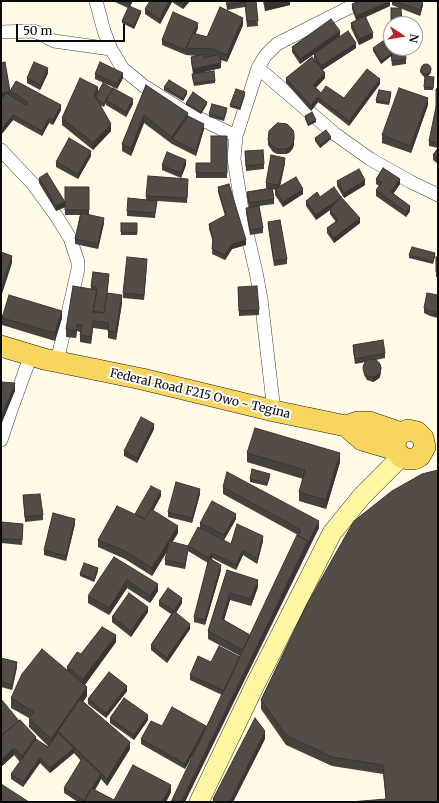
<!DOCTYPE html>
<style>
body{margin:0}
#map{position:relative;width:439px;height:803px;overflow:hidden;background:#fffbe7;font-family:Merriweather,serif}
canvas{display:block}
.frame{position:absolute;inset:0;border:2px solid #0a0a0a;pointer-events:none}
.north{position:absolute;left:383px;top:16px;width:40px;height:40px;box-sizing:border-box;background:#fff;border:1px solid #9d9d9d;border-radius:50%;rotate:102deg;font-size:11px;font-weight:700;line-height:16px;text-align:center;color:#0a0a0a}
.north::after{content:'';display:block;margin:auto;width:14px;height:18px;background:#b82428;clip-path:polygon(50% 0,100% 100%,50% 72%,0 100%)}
.scale{position:absolute;left:16px;top:24px;width:109px;height:18px;box-sizing:border-box;border:2px solid #0a0a0a;border-top:0;padding-left:5px;font-size:12px;line-height:14px;white-space:nowrap;color:#0a0a0a;-webkit-text-stroke:3px #fff;paint-order:stroke}
</style>
<div id="map">
<canvas width="439" height="803"></canvas>
<div class="frame"></div>
<div class="north">N</div>
<div class="scale">50 m</div>
</div>
<script>
const context = document.querySelector('canvas').getContext('2d');
context.lineJoin = 'round';
function poly(rows) {
  const path = new Path2D();
  for (const r of rows) {
    if (r.length === 3) {
      path.moveTo(r[0] + r[2], r[1]);
      path.arc(r[0], r[1], r[2], 0, 2 * Math.PI);
      continue;
    }
    path.moveTo(r[0], r[1]);
    for (let i = 2; i < r.length; i += 2) path.lineTo(r[i], r[i + 1]);
  }
  return path;
}
function trace(path, color, width, dash) {
  context.strokeStyle = color;
  context.lineWidth = width;
  context.lineCap = dash ? 'butt' : 'round';
  context.setLineDash(dash || []);
  context.stroke(path);
}
function fillPath(path, color) {
  context.fillStyle = color;
  context.fill(path, 'evenodd');
}
function drawText(font, color, halo, rows, align = 'center') {
  context.font = font + ' Merriweather,serif';
  context.lineWidth = 4;
  context.setLineDash([]);
  context.textBaseline = 'middle';
  context.strokeStyle = halo;
  context.fillStyle = color;
  for (const [text, x, y, turn = 0] of rows) {
    context.save();
    context.translate(x, y);
    context.rotate((+turn || 0) * Math.PI / 180);
    context.textAlign = isNaN(turn) ? turn : align;
    if (halo) context.strokeText(text, 0, 0);
    context.fillText(text, 0, 0);
    context.restore();
  }
}
const street = poly([
 [96,1,104,31,111,49,123,69,144,86,182,110,236,136],
 [1,32,33,31,42,34,48,38,54,41,111,49],
 [258,68,335,134,370,159,411,182,438,195],
 [1,150,33,184,57,217,70,238,78,262,78,269,57,362],
 [274,411,261,299,256,272,243,216,234,159,236,136,258,68,265,56,277,44,362,1],
 [1,440,11,410,31,355]
]);
const secondary = poly([
 [199,802,256,683,332,533,362,496,401,457]
]);
const primary = poly([
 [1,346,44,359,142,379,274,411,346,426,362,440,396,450],
 [346,426,358,422,369,422,401,433],
 [408,430,417,432,423,438,425,447,420,456,414,459,408,459,401,457,396,450,395,443,397,437,401,433,408,430]
]);
const wall = poly([
 [115,1,133,1,130,6,141,13,134,29,122,23,122,21,128,8,115,2],
 [150,1,190,1,183,9,172,2,160,24,145,14,145,9],
 [226,1,256,1,258,26,247,27,245,7,227,10],
 [263,1,290,1,290,5,265,11],
 [392,1,423,1,423,5,420,16,392,5],
 [352,4,390,6,366,17,373,38,359,45,351,28,351,23,356,20,352,9],
 [243,25,227,62,221,60,221,68,196,74,215,81,215,83,194,86,192,77,192,74,193,74,191,62,191,57,197,56,186,55,162,45,162,40,198,28,195,34,207,37],
 [340,36,315,54,356,48,322,70,325,78,316,88,321,93,344,98,380,84,349,126,318,102,311,111,286,83,286,78,314,59,314,54,300,64,292,52,292,47],
 [389,36,406,59,406,64,392,66],
 [373,48,391,56,381,64,373,51],
 [420,69,431,72,429,75,428,76,434,79,433,90,424,90,425,77,423,76,420,72],
 [48,73,40,90,27,83,27,78],
 [95,74,123,78,117,89,95,79],
 [146,85,188,116,204,129,196,156,172,144,144,123,131,156,122,151,122,144],
 [164,87,187,94,183,101,164,90],
 [438,88,438,148,429,146,429,141,436,107],
 [10,91,61,110,53,125,49,123,42,136,13,120,1,135],
 [98,92,133,104,126,117,106,105,106,103,104,107,100,105,111,131,93,150,62,125,62,118],
 [245,95,240,110,230,107,230,105],
 [391,95,389,105,376,103,376,100],
 [186,103,207,104,201,114,186,105],
 [428,105,411,153,382,143,382,135],
 [227,111,224,121,209,117,209,114],
 [305,116,316,122,308,126,305,119],
 [227,136,227,178,196,178,196,163,211,163],
 [315,138,331,139,320,148,315,141],
 [268,140,294,144,293,148,290,152,286,154,277,154,273,152,268,145],
 [438,148,438,164,433,160,433,155],
 [245,151,264,164,264,169,246,171],
 [91,156,78,179,56,167,56,162],
 [285,163,280,187,303,194,283,207,275,195,275,190,273,189,274,199,274,204,259,206,263,228,263,233,250,235,246,213,246,208,249,208,247,197,247,192,269,188,266,188,266,183],
 [162,165,186,165,181,178,162,170],
 [39,178,65,202,89,187,89,215,104,223,98,249,75,244,75,239,80,215,65,215,65,207,56,211,39,183],
 [376,179,400,184,393,194,410,211,406,217,376,196,376,190,379,186,376,184],
 [337,181,365,185,344,198,337,186],
 [188,184,187,203,157,201,155,218,127,216,127,211,146,200,146,196],
 [218,187,246,245,232,249,225,260,212,254,213,242,209,229,209,224,225,216,218,192],
 [320,197,360,223,334,243,327,233,327,228,336,222,330,214,330,210,316,220,306,206,306,201],
 [268,222,287,259,287,264,274,266,268,227],
 [121,223,137,223,137,235,121,235],
 [409,255,435,256,433,264,409,258],
 [436,257,438,257,438,277,436,277],
 [147,264,144,300,123,298,123,293],
 [109,279,107,293,122,303,116,340,108,338,108,330,93,328,91,344,80,342,80,332,77,331,76,338,66,337,66,329,91,289,91,286],
 [238,287,259,310,259,315,239,316],
 [438,295,438,318,430,316,424,313,424,308],
 [2,318,62,318,55,341,2,325],
 [353,345,385,353,385,358,376,360,381,372,380,377,378,379,373,382,367,380,364,375,363,367,366,362,355,364,353,350],
 [154,429,137,463,124,456,124,451],
 [247,453,340,462,326,509,299,501,299,492,303,479,247,462],
 [270,477,267,486,250,482,250,479],
 [223,487,319,528,200,741,185,769,141,744,141,739,162,726,206,730,222,695,190,680,190,675,211,662,240,657,240,656,208,639,208,631,227,570,258,587,251,606,230,600,224,620,250,635,298,535,223,494],
 [200,494,192,523,168,517,168,512],
 [23,495,43,515,43,520,25,522],
 [161,496,153,510,178,533,172,542,188,551,185,569,165,565,165,560,168,550,152,576,125,559,98,547,98,540],
 [236,519,224,540,231,544,263,541,257,564,243,555,236,570,212,558,212,559,221,570,205,625,194,622,194,617,208,563,188,551,188,546,200,528,200,523],
 [1,522,23,529,22,545,1,543],
 [75,524,66,561,44,555,44,550],
 [114,557,158,591,150,603,127,588,109,615,88,603,88,596],
 [98,571,94,582,80,576,80,574],
 [159,601,182,603,176,613,190,629,167,663,151,650,151,645,171,614,159,606],
 [307,604,438,802,386,799,383,774,332,766,286,745,261,709,261,700],
 [148,612,131,637,112,622,112,617],
 [116,642,85,685,87,696,83,702,130,749,107,786,101,779,95,790,114,800,171,792,166,802,78,802,64,793,64,788,81,761,74,753,50,773,40,763,23,787,11,779,11,774,20,762,14,755,1,767,1,699,19,721,36,739,48,747,48,746,29,727,29,718,11,708,11,698,67,670,67,667,81,654],
 [1,658,17,667,12,690,1,687],
 [127,691,106,718,88,704,88,699],
 [110,718,148,720,134,740,110,723],
 [265,739,233,802,213,802,213,799]
]);
const shadedWall = poly([
 [130,1,133,1,129,8,129,3],
 [169,1,172,1,172,2,160,24,160,19],
 [186,1,190,1,183,9,183,4],
 [275,1,290,1,290,5,265,11,265,3],
 [390,1,390,6,356,21,356,16],
 [423,1,423,5,420,16,420,10],
 [141,11,141,13,134,29,134,26],
 [243,18,243,25,227,62,227,55],
 [198,23,198,28,189,48,187,48],
 [340,31,340,36,300,64,300,59],
 [373,33,373,38,359,45,359,39],
 [356,43,356,48,321,71,321,66],
 [391,54,391,56,381,64,381,61],
 [221,63,221,68,193,74,193,69],
 [48,68,48,73,40,90,40,85],
 [431,70,431,72,429,75,426,77,426,74],
 [123,73,123,78,117,89,117,84],
 [325,73,325,78,313,90,313,85],
 [380,79,380,84,349,126,349,121],
 [98,87,98,94,95,99,94,94],
 [10,91,10,96,1,98,1,93],
 [187,91,187,94,183,101,183,99],
 [245,92,245,95,240,110,240,108],
 [318,97,318,102,311,111,311,106],
 [428,98,428,105,411,153,411,146],
 [133,99,133,104,126,117,126,112],
 [207,102,207,104,201,114,201,112],
 [61,105,61,110,53,125,53,120],
 [188,113,188,121,172,139,172,137],
 [13,115,13,120,1,135,1,130],
 [144,115,144,123,131,156,131,149],
 [49,118,49,123,42,136,42,131],
 [316,120,316,122,308,126,308,124],
 [111,124,111,131,93,150,93,143],
 [204,124,204,129,196,156,196,151],
 [331,137,331,139,320,148,320,145],
 [294,139,294,144,293,148,290,152,286,154,286,149],
 [91,151,91,156,78,179,78,174],
 [285,158,285,163,279,190,279,185],
 [186,160,186,165,181,178,181,173],
 [400,179,400,184,391,197,391,192],
 [365,180,365,185,344,198,344,193],
 [303,189,303,194,283,207,283,202],
 [341,197,341,202,316,220,316,215],
 [65,202,65,207,56,211,56,206],
 [410,206,410,211,406,217,406,212],
 [104,218,104,223,98,249,98,244],
 [360,218,360,223,334,243,334,238],
 [246,240,246,245,232,249,225,260,225,255,232,244],
 [12,256,12,263,1,297,1,289],
 [122,295,122,303,116,340,116,332],
 [62,311,62,318,55,341,55,333],
 [93,321,93,328,91,344,91,337],
 [77,324,77,331,76,338,76,331],
 [381,367,380,377,378,379,373,382,373,377],
 [15,383,15,391,1,425,1,418],
 [154,424,154,429,137,463,137,458],
 [340,453,340,462,326,509,326,500],
 [200,489,200,494,192,523,192,518],
 [161,491,161,496,145,526,145,521],
 [236,514,236,519,224,540,224,535],
 [75,519,75,524,66,561,66,556],
 [319,521,319,528,185,802,181,802,308,541],
 [178,526,178,533,152,576,152,568],
 [263,536,263,541,257,564,257,559],
 [188,546,188,551,185,569,185,564],
 [243,550,243,555,236,570,236,565],
 [212,553,212,558,209,563,209,558],
 [221,565,221,570,205,625,205,620],
 [98,568,98,571,94,582,94,579],
 [127,580,127,588,109,615,109,608],
 [258,580,258,587,251,606,251,599],
 [158,584,158,591,150,603,150,596],
 [230,593,230,600,222,627,222,619],
 [182,598,182,603,174,616,174,611],
 [148,607,148,612,131,637,131,631],
 [190,624,190,629,167,663,167,658],
 [116,635,116,642,83,687,83,679],
 [17,662,17,667,12,690,12,685],
 [127,686,127,691,106,718,106,713],
 [87,687,87,696,61,734,58,731,58,738,51,748,51,739],
 [148,715,148,720,134,740,134,735],
 [206,726,206,731,185,769,185,764],
 [265,731,265,739,233,802,230,802],
 [36,737,36,744,22,764,22,756],
 [130,742,130,749,107,786,107,779],
 [14,748,14,755,1,767,1,760],
 [74,748,74,753,50,773,50,768],
 [40,758,40,763,23,787,23,782],
 [101,774,101,779,88,802,85,802],
 [171,785,171,792,166,802,162,802]
]);
const building = poly([
 [124,1,130,1,129,3,124,1],
 [150,1,169,1,160,19,145,9,150,1],
 [179,1,186,1,183,4,179,1],
 [226,1,256,1,258,21,247,21,245,2,227,5,226,1],
 [264,1,275,1,265,3,264,1],
 [359,1,390,1,356,16,352,4,359,1],
 [395,1,423,1,420,10,395,1],
 [129,6,141,11,134,26,122,21,129,6],
 [220,7,243,18,227,55,213,49,186,48,193,33,207,37,220,7],
 [391,8,401,8,402,24,391,24,391,8],
 [173,12,198,23,186,48,186,50,162,40,173,12],
 [365,16,373,33,359,39,351,23,365,16],
 [331,19,340,31,300,59,292,47,331,19],
 [348,31,356,43,321,66,314,54,348,31],
 [389,36,391,36,391,48,405,48,406,59,392,61,389,36],
 [383,41,391,54,381,61,373,48,383,41],
 [204,54,204,58,220,54,221,63,193,69,191,57,204,54],
 [312,57,325,73,313,85,321,93,326,86,344,98,367,69,380,79,349,121,318,97,311,106,286,78,312,57],
 [5,62,10,91,16,81,61,105,53,120,49,118,42,131,13,115,1,130,1,100,6,93,26,105,28,102,10,91,1,93,1,63,5,62],
 [34,62,48,68,40,85,27,78,34,62],
 [100,62,123,73,117,84,95,74,100,62],
 [426,69,5],
 [214,71,215,81,194,83,192,74,214,71],
 [425,76,434,77,433,88,424,87,425,76],
 [80,78,98,87,94,94,111,124,93,143,62,118,80,78],
 [169,80,187,91,183,99,164,87,169,80],
 [103,83,113,89,104,104,98,101,96,96,103,83],
 [146,85,188,113,172,137,144,115,131,149,122,144,146,85],
 [113,88,133,99,126,112,106,100,113,88],
 [399,88,428,98,411,146,382,135,399,88],
 [438,88,438,106,436,107,436,89,438,88],
 [236,89,245,92,240,108,230,105,236,89],
 [379,90,391,92,389,103,376,100,379,90],
 [193,92,207,102,201,112,186,103,193,92],
 [212,104,227,108,224,118,209,114,212,104],
 [436,107,438,107,438,143,429,141,436,107],
 [312,112,316,120,308,124,305,116,312,112],
 [188,116,204,124,196,151,172,139,188,116],
 [278,123,287,124,293,130,294,134,294,139,293,143,290,147,286,149,277,149,273,147,268,140,269,131,275,125,278,123],
 [326,130,331,137,320,145,315,138,326,130],
 [211,136,227,136,227,173,196,173,196,163,211,163,211,136],
 [69,138,91,151,78,174,56,162,69,138],
 [438,148,438,159,433,155,438,148],
 [263,150,264,164,246,166,245,151,263,150],
 [167,152,186,160,181,173,162,165,167,152],
 [271,155,285,158,279,185,266,183,271,155],
 [383,168,400,179,391,192,410,206,406,212,376,190,382,182,376,179,383,168],
 [359,169,365,180,344,193,337,181,359,169],
 [47,173,65,202,56,206,39,178,47,173],
 [148,176,188,179,187,198,146,196,148,176],
 [296,177,303,189,283,202,275,189,296,177],
 [229,184,246,240,232,244,225,255,212,249,213,238,209,224,226,215,218,187,229,184],
 [65,187,89,187,89,210,65,210,65,187],
 [334,187,341,197,316,215,306,201,317,192,320,197,334,187],
 [272,188,274,199,249,203,247,192,272,188],
 [341,197,360,218,334,238,327,228,338,220,330,209,341,197],
 [128,198,157,201,155,213,127,211,128,198],
 [259,206,263,228,250,230,246,208,259,206],
 [81,213,104,218,98,244,75,239,81,213],
 [280,220,287,259,274,261,268,222,280,220],
 [121,223,137,223,137,233,121,232,121,223],
 [412,247,435,253,433,262,409,255,412,247],
 [1,252,12,256,1,289,1,252],
 [127,257,147,259,144,295,123,293,127,257],
 [436,257,438,257,438,272,436,272,436,257],
 [93,272,109,274,107,293,104,313,93,312,97,290,96,287,91,286,93,272],
 [73,286,97,290,93,311,104,313,107,293,122,295,116,332,108,331,109,323,93,321,91,337,80,335,82,325,77,324,76,331,66,329,73,286],
 [257,286,259,310,239,311,238,287,257,286],
 [427,293,438,295,438,313,430,311,424,308,427,293],
 [9,295,62,311,55,333,2,318,9,295],
 [383,340,385,353,355,359,353,345,383,340],
 [372,368,9],
 [1,382,15,383,1,418,1,382],
 [141,417,154,424,137,458,124,451,141,417],
 [255,428,340,453,326,500,299,492,305,470,247,453,255,428],
 [252,469,270,474,267,483,250,479,252,469],
 [438,470,438,802,350,802,386,799,383,765,332,757,286,735,261,700,307,604,354,521,392,491,422,474,438,470],
 [227,472,319,521,308,543,308,541,298,536,301,530,223,487,227,472],
 [176,482,200,489,192,518,168,512,176,482],
 [151,486,161,491,151,509,145,519,135,514,151,486],
 [40,494,43,515,25,517,23,495,40,494],
 [212,501,236,514,224,535,200,523,212,501],
 [117,506,145,519,151,509,178,526,152,568,125,551,98,540,117,506],
 [53,513,75,519,66,556,44,550,53,513],
 [1,522,23,524,22,540,1,538,1,522],
 [237,524,263,536,257,559,243,550,236,565,212,553,209,558,188,546,198,527,231,544,237,524],
 [297,535,308,541,181,802,171,802,297,535],
 [169,541,188,546,185,564,165,560,169,541],
 [114,557,158,584,150,596,127,580,109,608,88,596,114,557],
 [209,558,221,565,205,620,194,617,209,558],
 [84,563,98,568,94,579,80,574,84,563],
 [227,570,258,580,251,599,230,593,222,619,250,635,243,650,208,631,227,570],
 [168,588,182,598,174,611,190,624,167,658,151,645,174,611,159,601,168,588],
 [129,593,148,607,131,631,112,617,129,593],
 [102,627,116,635,83,679,67,667,77,652,81,654,102,627],
 [219,646,240,657,224,691,190,675,198,656,211,662,219,646],
 [42,649,87,687,51,739,29,718,34,712,11,698,22,674,42,649],
 [1,658,17,662,12,685,1,682,1,658],
 [109,672,127,686,106,713,88,699,109,672],
 [124,698,148,715,134,735,110,718,124,698],
 [1,699,19,721,2,735,1,734,1,699],
 [80,699,130,742,107,779,58,731,80,699],
 [172,707,206,726,185,764,141,739,151,721,162,726,172,707],
 [255,718,265,731,230,802,219,802,213,799,255,718],
 [20,720,36,737,22,756,14,748,1,760,1,736,20,720],
 [58,733,74,748,50,768,40,758,23,782,11,774,36,739,48,747,58,733],
 [83,757,101,774,92,789,91,788,84,801,64,788,83,757],
 [133,765,171,785,162,802,84,802,91,788,114,800,133,765],
 [1,784,29,802,1,802,1,784]
]);
const streetNames = [
 ["Federal Road F215 Owo - Tegina",200,394,13]
];
trace(street, '#3d3d3d', 14);
trace(secondary, '#2c2c2c', 20);
trace(primary, '#1b1b1b', 22);
trace(street, '#fff', 13);
trace(secondary, '#fff6a2', 19);
trace(primary, '#f8d65e', 21);
fillPath(wall, '#47413d');
fillPath(shadedWall, '#3a3532');
fillPath(building, '#534c47');
trace(building, '#3a3532', 1);
drawText('12px', '#0a0a0a', '#fff', streetNames);
</script>
